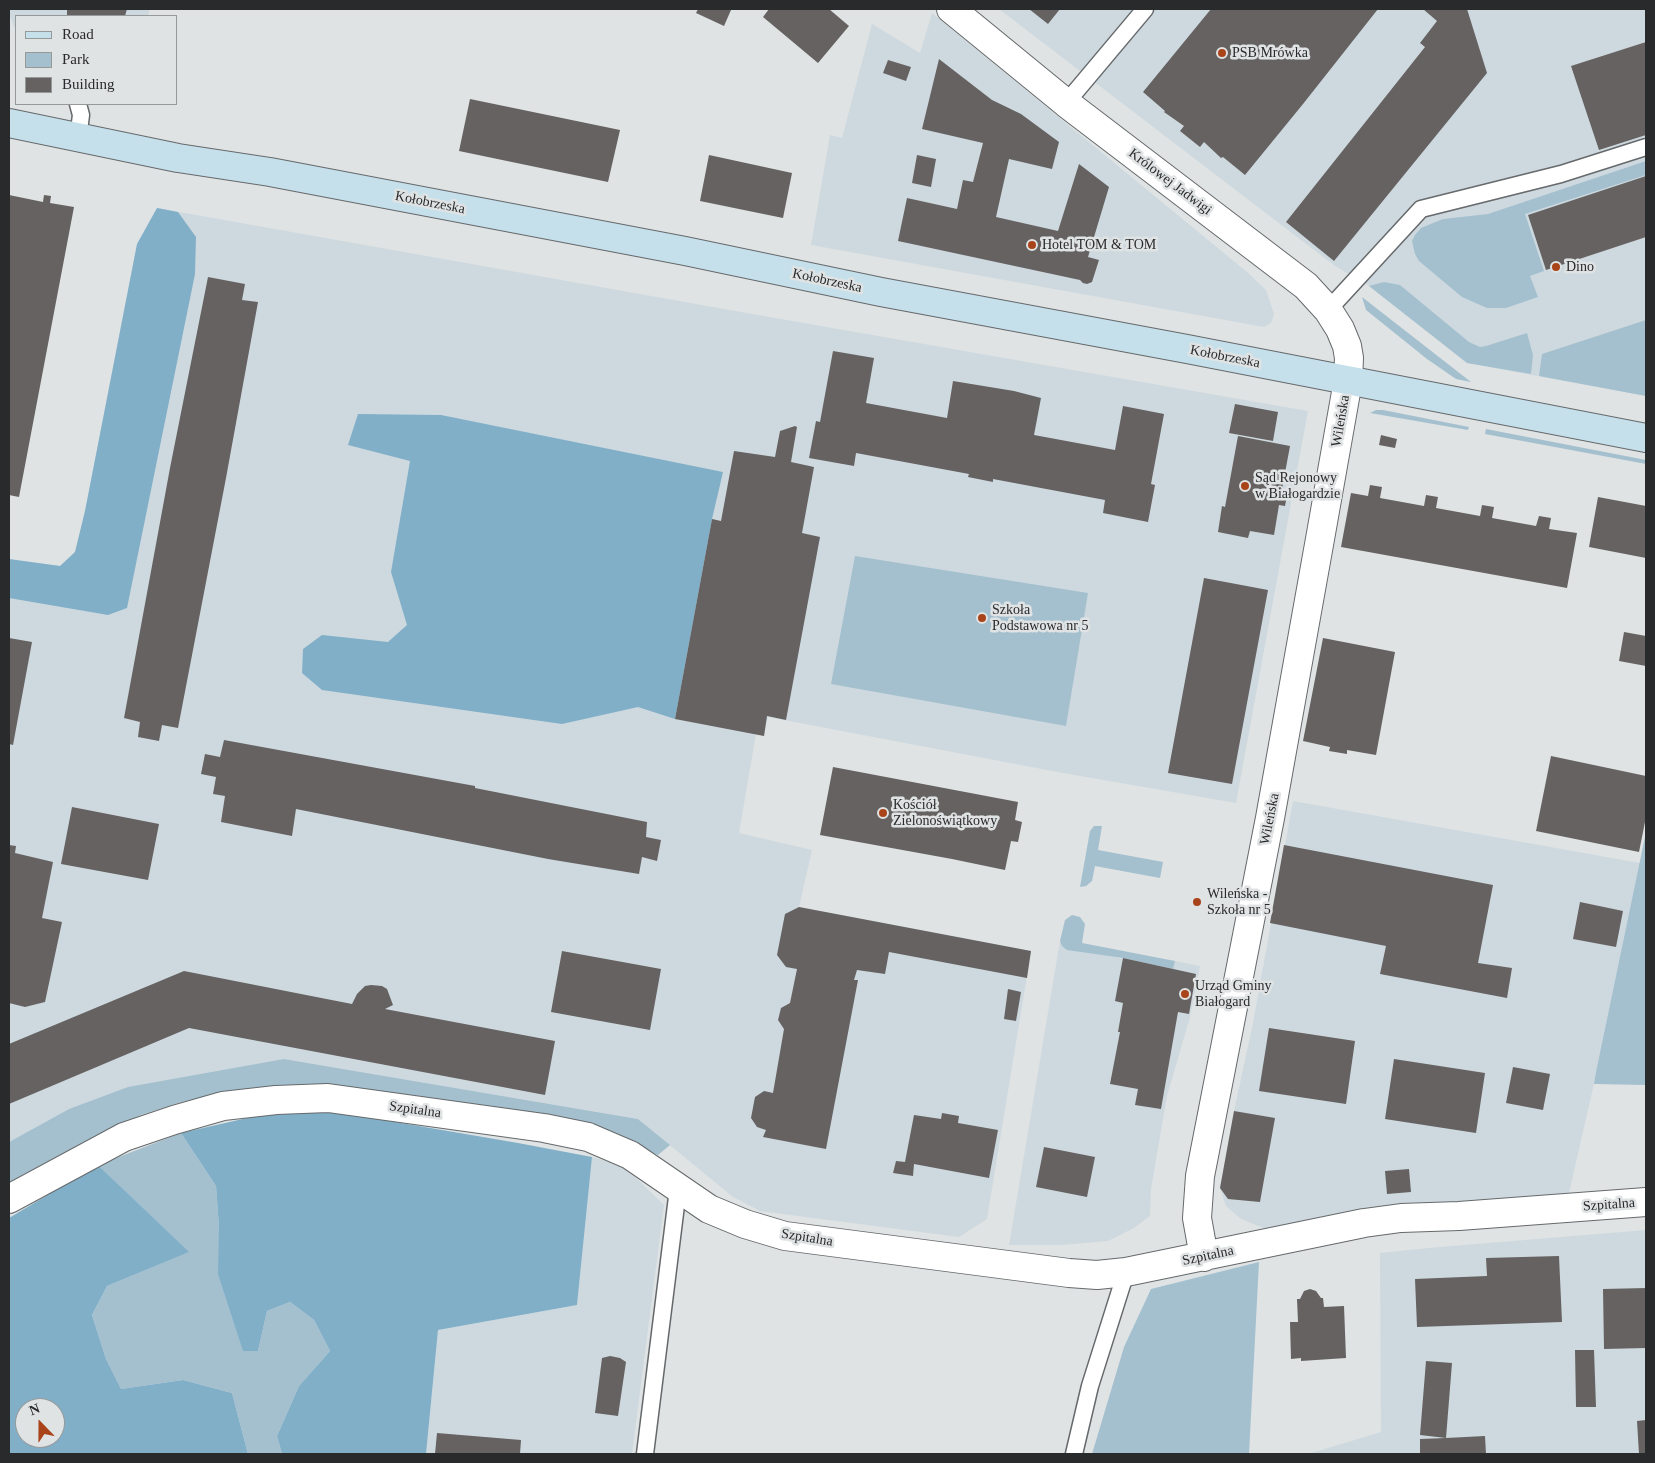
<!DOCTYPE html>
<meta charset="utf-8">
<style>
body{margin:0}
#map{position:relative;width:1655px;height:1463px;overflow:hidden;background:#dfe3e4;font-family:Georgia,serif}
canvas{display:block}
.frame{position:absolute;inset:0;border:10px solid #292a2b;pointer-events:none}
.legend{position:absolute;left:15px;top:15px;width:162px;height:90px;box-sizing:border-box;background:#dfe3e4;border:1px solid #96999a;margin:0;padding:6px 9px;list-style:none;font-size:15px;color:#292a2b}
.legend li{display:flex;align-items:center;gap:10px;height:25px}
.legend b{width:25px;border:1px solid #96999a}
.north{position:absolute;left:15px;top:1398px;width:50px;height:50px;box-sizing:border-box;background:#dfe3e4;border:1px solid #96999a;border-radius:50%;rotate:338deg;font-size:14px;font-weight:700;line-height:20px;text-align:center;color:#292a2b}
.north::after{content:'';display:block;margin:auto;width:18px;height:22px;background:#a94319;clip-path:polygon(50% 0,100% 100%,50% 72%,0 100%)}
</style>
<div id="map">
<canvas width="1655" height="1463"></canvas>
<div class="frame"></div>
<ul class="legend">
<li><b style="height:6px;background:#c5dfeb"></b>Road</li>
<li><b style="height:14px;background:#a4c0cf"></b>Park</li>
<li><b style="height:14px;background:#656261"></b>Building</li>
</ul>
<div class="north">N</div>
</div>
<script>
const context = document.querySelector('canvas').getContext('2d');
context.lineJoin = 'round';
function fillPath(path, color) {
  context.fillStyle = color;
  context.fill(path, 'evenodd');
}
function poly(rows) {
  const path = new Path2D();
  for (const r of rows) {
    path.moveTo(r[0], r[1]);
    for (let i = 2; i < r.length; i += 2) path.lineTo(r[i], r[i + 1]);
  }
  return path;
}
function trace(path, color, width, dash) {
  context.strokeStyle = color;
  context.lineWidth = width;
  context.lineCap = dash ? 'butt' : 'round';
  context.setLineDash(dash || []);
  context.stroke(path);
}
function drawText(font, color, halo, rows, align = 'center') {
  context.font = font + ' Georgia,serif';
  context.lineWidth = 5;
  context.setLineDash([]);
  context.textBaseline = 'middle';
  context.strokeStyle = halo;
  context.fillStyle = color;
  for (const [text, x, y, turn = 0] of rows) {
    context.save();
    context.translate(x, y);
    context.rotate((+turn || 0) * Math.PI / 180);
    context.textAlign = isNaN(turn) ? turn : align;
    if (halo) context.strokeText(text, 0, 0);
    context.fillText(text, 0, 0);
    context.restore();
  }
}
const built = poly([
 [9,9,150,9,148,16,16,16,16,31,9,14],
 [999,9,1646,9,1646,396,1467,363,1369,286,1335,266],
 [932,13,1247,272,1266,290,1274,314,1271,323,1264,327,811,245,830,135,842,138,872,24,920,53],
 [157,208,758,315,1308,411,1236,803,1063,773,768,717,764,736,756,734,739,833,812,850,799,907,1031,951,987,1219,959,1237,760,1211,733,1197,638,1119,284,1059,69,1109,9,1142,9,559,60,566,75,552,85,511,137,244],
 [1293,801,1640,863,1594,1084,1568,1197,1274,1232,1241,1219,1226,1206,1220,1188,1234,1111,1253,1023],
 [1060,941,1062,946,1172,969,1175,961,1200,966,1190,1017,1167,1096,1151,1189,1150,1216,1134,1228,1108,1241,1062,1245,1009,1245],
 [592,1157,617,1164,636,1178,664,1205,632,1454,426,1454,438,1330,577,1305],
 [1646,1230,1646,1454,1308,1454,1381,1432,1380,1253,1428,1248]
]);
const green = poly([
 [1646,161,1646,175,1525,214,1544,271,1530,276,1538,297,1506,308,1487,308,1462,297,1419,261,1415,254,1412,241,1415,235,1421,228,1443,219,1488,214],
 [1384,282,1400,285,1469,342,1480,347,1486,346,1527,333,1533,355,1531,374,1467,363,1369,286],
 [1362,297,1471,382,1456,379,1427,359,1366,310],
 [1646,320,1646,396,1539,376,1542,354],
 [1376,410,1383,410,1469,427,1468,430,1370,413],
 [1486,429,1646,460,1646,464,1485,434],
 [855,556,1088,593,1066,726,831,684],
 [1094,826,1102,826,1098,850,1163,862,1160,878,1095,866,1092,881,1086,886,1080,887,1090,831],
 [1646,832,1646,1085,1594,1084,1596,1072],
 [1072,915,1080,917,1085,924,1082,943,1175,961,1173,969,1123,958,1067,950,1062,946,1060,941,1065,920],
 [284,1059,638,1119,670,1145,658,1155,596,1127,330,1085,227,1091,178,1103,141,1115,101,1133,9,1182,9,1142,69,1109,128,1087],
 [181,1133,216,1186,219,1227,258,1351,267,1311,290,1302,314,1320,330,1351,299,1386,277,1436,282,1454,248,1454,232,1393,183,1380,121,1389,106,1359,92,1315,107,1286,188,1252,98,1165],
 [1259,1262,1249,1454,1092,1454,1124,1347,1151,1289]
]);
const forest = poly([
 [157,208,178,212,196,237,195,274,127,608,108,615,9,598,9,559,60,566,75,552,85,511,137,244],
 [358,414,441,415,723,472,712,519,675,719,638,707,562,724,322,690,302,673,303,649,322,635,388,642,407,625,391,572,410,461,348,445],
 [331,1111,518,1143,592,1157,577,1305,438,1330,426,1454,282,1454,277,1436,299,1386,330,1351,314,1320,290,1302,267,1311,258,1351,243,1351,218,1274,219,1227,216,1186,181,1133,256,1116],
 [98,1165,189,1252,107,1286,92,1315,106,1359,121,1389,183,1380,232,1393,248,1454,9,1454,9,1218],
 [25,1408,55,1408,55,1438,25,1438]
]);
const building = poly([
 [67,9,127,9,125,16,67,16],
 [698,9,728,9,731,10,724,26,696,13],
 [769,9,829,9,849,26,818,63,763,17],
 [1029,9,1060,9,1048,24],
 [1211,9,1378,9,1303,104,1245,175,1223,157,1221,158,1204,142,1200,147,1180,131,1184,126,1164,112,1165,111,1143,92],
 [1423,9,1467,9,1487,73,1334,261,1286,222,1425,47,1420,43,1437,21],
 [1646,42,1646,135,1599,150,1571,66],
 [939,59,992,100,1021,114,1059,142,1052,169,1009,159,996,217,1058,231,1079,164,1109,187,1088,257,1099,260,1092,282,1087,284,1083,283,1080,280,898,241,907,198,957,209,963,180,973,182,983,143,922,129],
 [888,60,911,67,906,81,883,73],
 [470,99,620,130,608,182,459,151],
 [709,155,792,173,783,218,700,201],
 [917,155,936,159,931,187,912,183],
 [1646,176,1646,237,1546,270,1528,215],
 [9,195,43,202,44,195,51,196,50,203,74,207,19,497,9,495],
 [208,277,245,284,242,300,258,302,226,478,178,728,162,725,159,741,138,737,140,722,124,718,170,468],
 [833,351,874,358,866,403,947,418,953,381,1014,391,1041,398,1034,435,1115,450,1123,406,1164,414,1151,484,1155,485,1148,522,1103,513,1105,500,993,479,993,482,968,477,969,474,856,453,854,466,809,458,816,421,820,422],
 [1235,404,1278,412,1273,441,1229,433],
 [795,426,797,427,791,462,814,467,802,533,820,537,786,720,767,716,764,736,675,719,712,519,721,521,734,451,775,457,780,431],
 [1381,435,1397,439,1395,448,1379,445],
 [1238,436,1290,446,1282,489,1288,490,1285,506,1279,505,1274,535,1250,531,1248,538,1218,532,1222,506,1225,507],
 [1370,485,1382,487,1380,498,1424,506,1426,495,1438,497,1436,508,1480,516,1482,505,1494,507,1492,518,1536,526,1539,516,1551,518,1549,529,1577,533,1567,588,1341,547,1351,493,1368,496],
 [1598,497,1646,506,1646,558,1589,547],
 [1204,578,1268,590,1232,784,1168,773],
 [1624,632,1646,636,1646,666,1619,661],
 [9,638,32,642,13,745,9,744],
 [1323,638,1395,652,1376,755,1347,750,1347,754,1329,751,1330,747,1303,741],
 [224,740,475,786,475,788,647,822,646,837,661,840,657,861,642,857,639,874,548,859,296,809,292,836,221,822,225,796,213,794,216,777,201,774,205,754,220,757],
 [1551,756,1646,776,1646,817,1639,852,1536,831],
 [833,767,1018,802,1015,820,1022,822,1018,842,1011,841,1005,870,952,859,820,835],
 [72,807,159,824,148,880,61,864],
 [9,845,16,846,15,853,53,862,42,918,62,922,45,1002,25,1007,9,1003],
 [1284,845,1493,885,1478,963,1512,968,1507,998,1380,974,1386,946,1270,923],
 [1580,902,1623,911,1616,947,1573,939],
 [799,907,1031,951,1027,978,889,952,885,974,857,970,854,980,858,980,826,1149,763,1137,766,1130,757,1127,751,1118,755,1097,764,1091,773,1093,784,1029,778,1020,781,1008,790,1003,797,969,786,967,777,955,785,914],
 [562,951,661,969,650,1030,551,1012],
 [1123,958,1196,974,1189,1014,1178,1012,1161,1109,1135,1105,1138,1089,1110,1084,1120,1032,1118,1032,1123,1003,1115,1001],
 [184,971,352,1004,357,994,365,986,371,985,382,986,387,989,393,1005,385,1009,555,1041,545,1095,189,1028,9,1104,9,1044],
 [1008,989,1021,992,1016,1021,1004,1019],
 [1269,1028,1355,1041,1346,1104,1259,1091],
 [1394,1059,1485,1073,1476,1133,1385,1119],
 [1513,1067,1550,1074,1543,1110,1506,1103],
 [1234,1111,1275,1118,1260,1202,1228,1199,1220,1188],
 [942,1113,959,1116,958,1123,998,1130,989,1178,914,1164,913,1176,893,1173,896,1161,905,1162,914,1115,941,1119],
 [1044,1147,1095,1157,1087,1197,1036,1187],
 [1409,1169,1411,1192,1387,1194,1385,1171],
 [1559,1256,1562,1322,1417,1327,1415,1279,1487,1276,1486,1258],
 [1646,1288,1646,1348,1604,1349,1603,1289],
 [1310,1289,1316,1291,1321,1298,1323,1298,1324,1307,1344,1306,1346,1358,1301,1361,1301,1358,1291,1359,1290,1322,1298,1322,1297,1299,1300,1299,1304,1291],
 [1575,1350,1594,1350,1596,1407,1576,1407],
 [610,1356,620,1358,626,1362,618,1416,595,1413,602,1358],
 [1426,1361,1452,1363,1446,1438,1485,1436,1486,1454,1420,1454,1420,1439,1446,1438,1420,1435],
 [1646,1420,1646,1454,1639,1454,1637,1421],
 [437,1433,521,1440,520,1454,435,1454]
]);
const service = poly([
 [1066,103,1145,9],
 [78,104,81,115,78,138],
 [1328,310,1421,209,1561,174,1646,147],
 [645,1454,678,1189],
 [1074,1454,1090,1386,1126,1272]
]);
const minor = poly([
 [951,9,1066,103,1306,286,1328,310,1340,329,1347,346,1349,358,1348,381,1320,539,1270,818,1200,1176,1197,1218,1204,1257],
 [9,1199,124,1137,174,1120,223,1106,276,1100,328,1098,544,1128,588,1137,630,1155,709,1209,745,1224,785,1236,1069,1273,1097,1275,1126,1272,1364,1223,1401,1218,1459,1216,1646,1202]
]);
const secondary = poly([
 [9,123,178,158,270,172,685,251,881,292,1187,349,1646,438]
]);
const markers = [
 [1222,53,5,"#a94319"],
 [1032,245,5,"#a94319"],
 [1556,267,5,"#a94319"],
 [1245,486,5,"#a94319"],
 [982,618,5,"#a94319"],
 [883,813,5,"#a94319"],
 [1197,902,5,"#a94319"],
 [1185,994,5,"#a94319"]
];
const poiNames = [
 ["PSB Mrówka",1232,53],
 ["Hotel TOM & TOM",1042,245],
 ["Dino",1566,267],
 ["Sąd Rejonowy",1255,478],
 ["w Białogardzie",1255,494],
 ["Szkoła",992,610],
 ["Podstawowa nr 5",992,626],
 ["Kościół",893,805],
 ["Zielonoświątkowy",893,821],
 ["Wileńska -",1207,894],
 ["Szkoła nr 5",1207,910],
 ["Urząd Gminy",1195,986],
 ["Białogard",1195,1002]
];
const streetNames = [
 ["Królowej Jadwigi",1170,182,37],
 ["Kołobrzeska",430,203,11],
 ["Kołobrzeska",827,281,12],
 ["Kołobrzeska",1225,357,11],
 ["Wileńska",1341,421,-80],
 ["Wileńska",1270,819,-79],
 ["Szpitalna",415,1110,8],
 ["Szpitalna",1609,1205,-4],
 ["Szpitalna",807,1238,9],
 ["Szpitalna",1208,1256,-12]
];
fillPath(built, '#ced9df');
fillPath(green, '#a4c0cf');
fillPath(forest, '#81afc8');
fillPath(building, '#656261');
trace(service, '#66696b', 19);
trace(minor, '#66696b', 30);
trace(secondary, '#66696b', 30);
trace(service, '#fff', 16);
trace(minor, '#fff', 28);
trace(secondary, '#c5dfeb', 28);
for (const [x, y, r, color] of markers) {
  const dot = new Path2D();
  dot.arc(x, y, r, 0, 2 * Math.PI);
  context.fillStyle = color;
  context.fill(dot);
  trace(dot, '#dfe3e4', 2);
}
drawText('14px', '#292a2b', '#dfe3e4', poiNames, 'left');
drawText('14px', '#292a2b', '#dfe3e4', streetNames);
</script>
